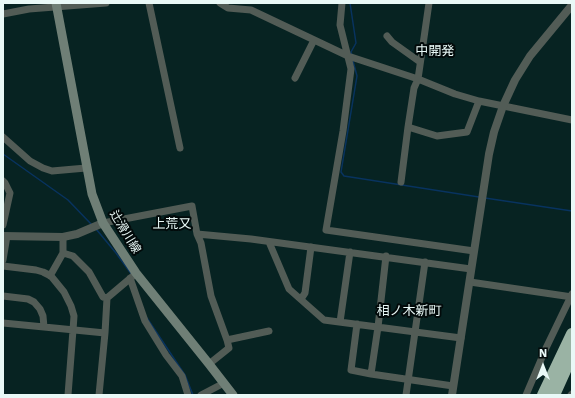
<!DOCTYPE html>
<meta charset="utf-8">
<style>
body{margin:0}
#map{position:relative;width:575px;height:398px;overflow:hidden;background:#072322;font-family:"Work Sans",sans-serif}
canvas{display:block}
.frame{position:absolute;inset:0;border:4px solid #e9f9f7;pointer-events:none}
.north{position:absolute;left:523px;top:346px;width:40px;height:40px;-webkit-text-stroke:3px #020a0a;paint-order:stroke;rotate:0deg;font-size:11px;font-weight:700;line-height:16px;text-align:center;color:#e9f9f7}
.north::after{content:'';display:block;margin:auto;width:14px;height:18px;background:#e9f9f7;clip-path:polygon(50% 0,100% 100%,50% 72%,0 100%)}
</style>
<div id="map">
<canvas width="575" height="398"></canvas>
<div class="frame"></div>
<div class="north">N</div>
</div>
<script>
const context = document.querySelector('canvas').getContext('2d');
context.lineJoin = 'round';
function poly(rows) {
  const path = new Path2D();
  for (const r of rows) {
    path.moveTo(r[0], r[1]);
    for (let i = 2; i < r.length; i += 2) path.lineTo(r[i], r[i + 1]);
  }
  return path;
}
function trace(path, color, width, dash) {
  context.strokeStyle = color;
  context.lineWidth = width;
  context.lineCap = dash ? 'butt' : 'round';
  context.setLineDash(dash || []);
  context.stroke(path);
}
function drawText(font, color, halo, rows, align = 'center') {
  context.font = font + ' "Work Sans","Noto Sans JP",sans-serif';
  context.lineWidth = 4;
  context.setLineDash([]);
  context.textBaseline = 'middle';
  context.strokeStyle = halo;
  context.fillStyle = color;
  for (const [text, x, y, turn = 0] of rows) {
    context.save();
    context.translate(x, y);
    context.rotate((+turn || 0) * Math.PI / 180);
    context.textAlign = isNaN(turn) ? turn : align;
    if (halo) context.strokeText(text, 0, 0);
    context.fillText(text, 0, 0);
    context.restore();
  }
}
const stream = poly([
 [350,3,356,43,351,52,352,55],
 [353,61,357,76,341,172,344,176,479,197],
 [3,154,68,200,92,225],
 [485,198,572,211],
 [96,229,116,253,132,275],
 [147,318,185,375,193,395]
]);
const minor = poly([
 [149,3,180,148],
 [220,3,228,8,251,10,348,56,418,79,455,94,479,101,572,120],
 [342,3,340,25,351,69,343,131,326,230,474,251],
 [429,3,418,79,414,88,408,127,437,136,467,132,479,101],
 [3,14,29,9,106,3],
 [387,36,392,42,420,62],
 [295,78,314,40],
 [3,137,30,161,43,168,52,171,86,168],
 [3,181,5,183,10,193,3,225],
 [401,182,408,127],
 [103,223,192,206,197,234,251,239,471,269],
 [197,234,201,243,211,296,227,340,269,331],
 [63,237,63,253,73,256,89,272,103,297,107,298,133,276],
 [269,242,289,289,324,320,461,338],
 [386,256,378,327,371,374,453,386],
 [3,260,7,236],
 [3,266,36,270,43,272,51,276,64,292,71,306,74,316,73,330,68,395],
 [50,276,63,253],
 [130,278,145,321,166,355,182,376,188,395],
 [470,282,572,297],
 [3,296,28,299,34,302,40,309,43,316,44,327,105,333,107,298],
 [301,299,305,293,311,247],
 [340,322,350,252],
 [3,323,44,327],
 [357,324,351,370,371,374],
 [209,364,229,348,227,340],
 [99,395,105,333],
 [201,395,224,383],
 [406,395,425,262],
 [526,395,546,348,572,294],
 [571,395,572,394]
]);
const tertiary = poly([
 [3,236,63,237,77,234,103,223],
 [452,395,489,154,494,132,503,106,515,80,530,56,572,5]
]);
const secondary = poly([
 [56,3,92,194,103,223,136,273,209,364,233,395]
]);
const motorway = poly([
 [543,395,572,334],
 [554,395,572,355]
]);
const streetNames = [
 ["辻滑川線",125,232,59]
];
const neighbourhoodNames = [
 ["中開発",435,51],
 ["上荒又",172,224],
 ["相ノ木新町",409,311]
];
trace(stream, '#08335f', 1.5);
trace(minor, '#525c56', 7);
trace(tertiary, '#525c56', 8);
trace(secondary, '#6f7f76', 9);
trace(motorway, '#9ab3a4', 12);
drawText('12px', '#e9f9f7', '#020a0a', streetNames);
drawText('13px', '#e9f9f7', '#020a0a', neighbourhoodNames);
</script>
